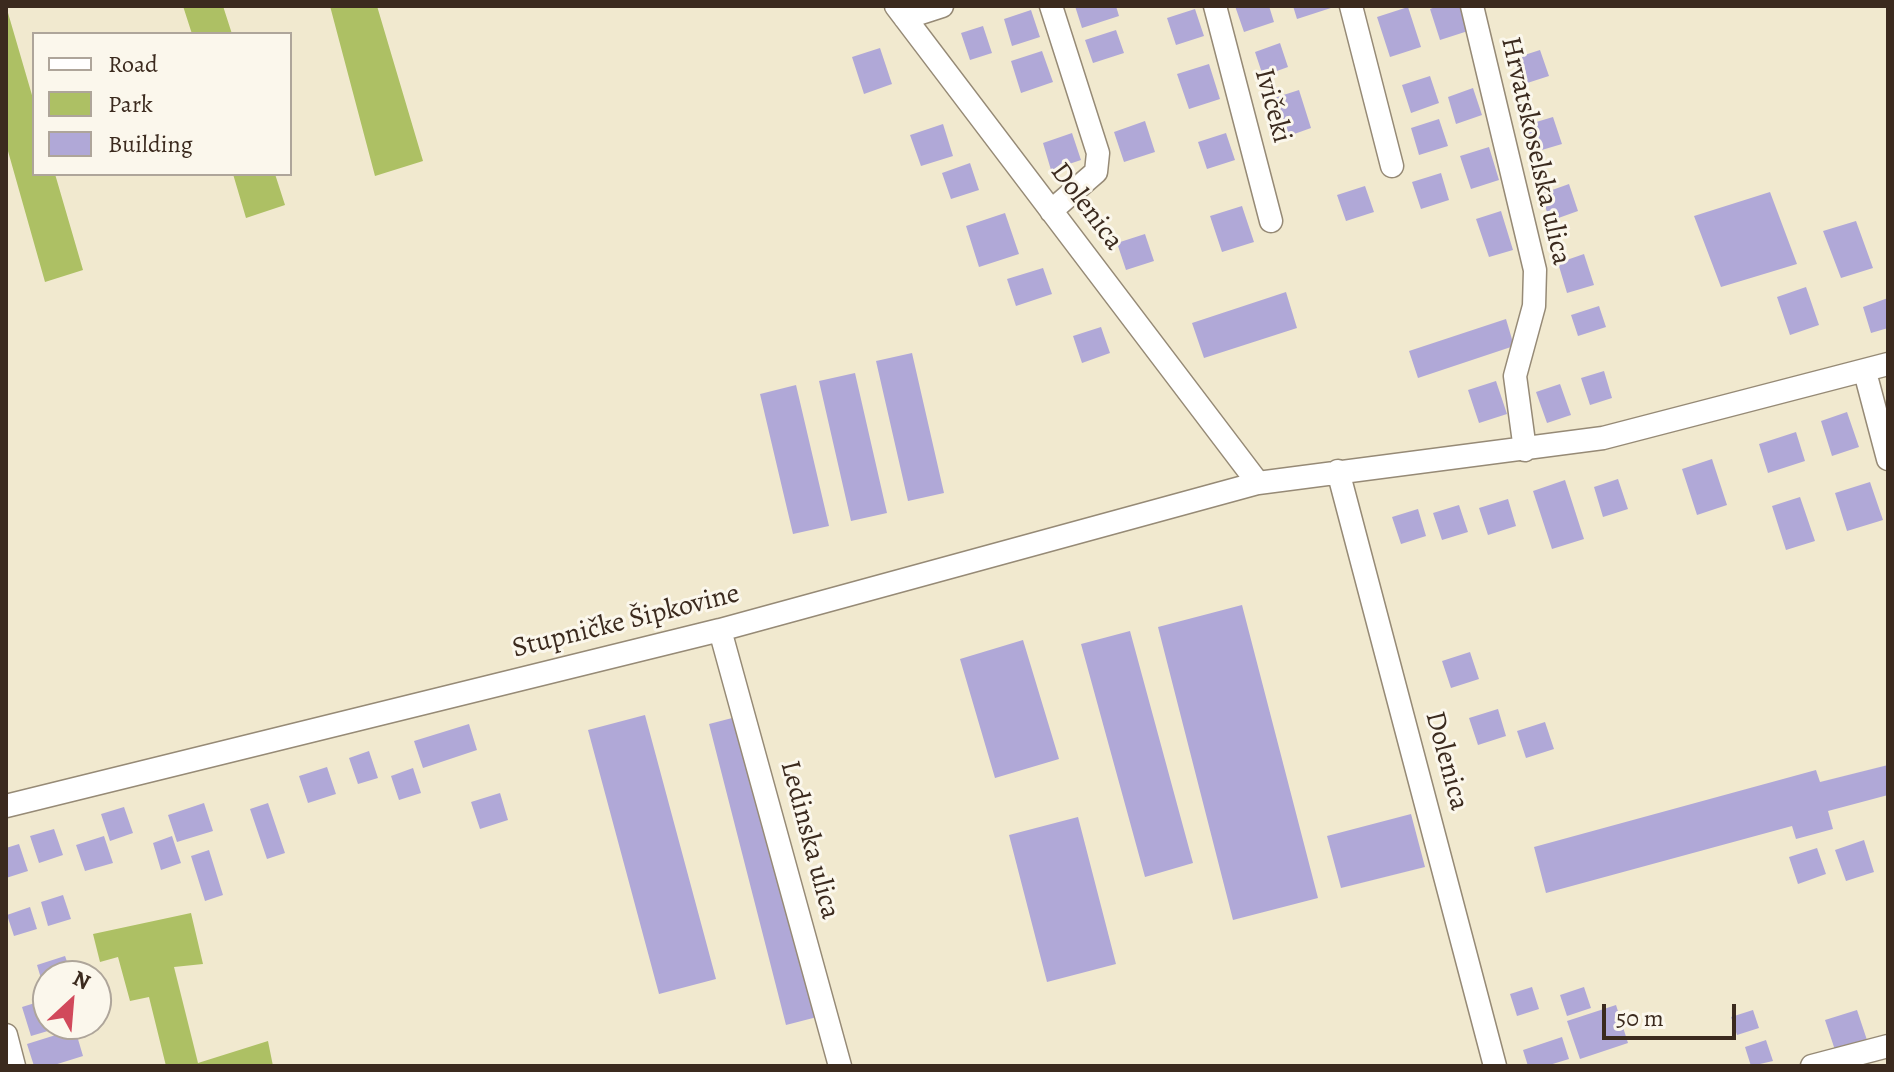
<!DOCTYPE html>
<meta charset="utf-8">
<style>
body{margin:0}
#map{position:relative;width:1894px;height:1072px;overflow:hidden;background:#f1e9cf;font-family:Alegreya,serif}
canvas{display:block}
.frame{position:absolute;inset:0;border:8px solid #3b2a1e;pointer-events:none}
.legend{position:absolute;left:32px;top:32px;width:260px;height:144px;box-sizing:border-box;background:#fbf7ec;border:2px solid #aea59a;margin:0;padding:10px 14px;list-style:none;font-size:24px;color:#3b2a1e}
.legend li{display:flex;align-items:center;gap:16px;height:40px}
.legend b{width:40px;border:2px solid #aea59a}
.north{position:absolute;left:32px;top:960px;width:80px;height:80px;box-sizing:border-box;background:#fbf7ec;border:2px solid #aea59a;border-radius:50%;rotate:26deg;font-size:22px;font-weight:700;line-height:32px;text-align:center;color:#3b2a1e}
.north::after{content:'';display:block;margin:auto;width:28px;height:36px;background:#d1495b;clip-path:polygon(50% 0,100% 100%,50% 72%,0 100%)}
.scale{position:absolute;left:1602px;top:1004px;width:134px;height:36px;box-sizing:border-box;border:4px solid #3b2a1e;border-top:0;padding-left:10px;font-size:24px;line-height:28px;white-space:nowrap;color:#3b2a1e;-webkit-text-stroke:6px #fbf7ec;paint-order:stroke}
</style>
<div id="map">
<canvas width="1894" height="1072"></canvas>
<div class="frame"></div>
<ul class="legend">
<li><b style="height:10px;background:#fff"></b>Road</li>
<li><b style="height:22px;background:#adc064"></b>Park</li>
<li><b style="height:22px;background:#b0a8d7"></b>Building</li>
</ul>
<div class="north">N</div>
<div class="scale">50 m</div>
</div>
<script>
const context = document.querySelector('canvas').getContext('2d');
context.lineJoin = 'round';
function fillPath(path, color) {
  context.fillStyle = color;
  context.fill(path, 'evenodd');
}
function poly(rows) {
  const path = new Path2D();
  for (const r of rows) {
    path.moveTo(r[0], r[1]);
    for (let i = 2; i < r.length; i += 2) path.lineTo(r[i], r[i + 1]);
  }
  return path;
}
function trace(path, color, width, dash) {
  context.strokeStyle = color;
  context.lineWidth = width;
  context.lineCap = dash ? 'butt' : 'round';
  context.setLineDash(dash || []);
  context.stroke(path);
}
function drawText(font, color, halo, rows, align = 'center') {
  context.font = font + ' Alegreya,serif';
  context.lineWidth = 6;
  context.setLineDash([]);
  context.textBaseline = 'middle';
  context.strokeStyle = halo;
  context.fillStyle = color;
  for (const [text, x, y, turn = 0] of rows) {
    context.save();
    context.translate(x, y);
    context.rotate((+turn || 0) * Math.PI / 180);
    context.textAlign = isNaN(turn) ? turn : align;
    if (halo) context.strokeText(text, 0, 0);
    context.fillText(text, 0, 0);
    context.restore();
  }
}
const green = poly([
 [6,6,34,102,34,174,55,174,83,270,45,282,6,144],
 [183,6,223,6,232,34,192,34],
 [330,6,377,6,423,161,375,176],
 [233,174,275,174,285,205,246,218],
 [191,913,203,964,174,967,198,1063,268,1041,273,1066,166,1066,149,997,130,1001,118,957,100,962,93,934]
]);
const building = poly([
 [1075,6,1116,6,1119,16,1082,28],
 [1235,6,1269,6,1274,22,1244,32],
 [1293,6,1334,6,1334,7,1297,19],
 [1438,6,1460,6,1468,31,1440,40,1430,9],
 [1408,7,1421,47,1390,57,1377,17],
 [1195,9,1204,36,1176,45,1167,18],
 [1031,10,1040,37,1012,46,1004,19],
 [983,26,992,53,970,60,961,33],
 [1116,30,1124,53,1093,63,1085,40],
 [1280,43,1288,67,1263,76,1255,52],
 [880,48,892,84,864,94,852,57],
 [1540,50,1549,76,1521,85,1512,59],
 [1042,51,1053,82,1021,93,1011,61],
 [1209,64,1220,99,1189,109,1177,74],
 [1430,76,1439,103,1411,113,1402,85],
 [1473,88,1482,115,1456,124,1448,97],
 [1299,90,1311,128,1283,138,1271,99],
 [1553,117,1562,144,1535,152,1526,125],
 [1439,119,1448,146,1419,155,1411,128],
 [1145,121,1155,152,1124,162,1114,132],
 [943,124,953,156,921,166,910,135],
 [1072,133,1081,160,1051,170,1043,143],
 [1226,133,1235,160,1207,169,1198,142],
 [1489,147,1499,180,1471,189,1460,156],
 [970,163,979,190,951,199,942,173],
 [1441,173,1449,200,1421,209,1412,182],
 [1569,184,1578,211,1550,221,1541,194],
 [1365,186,1374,212,1346,221,1337,195],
 [1770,192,1797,264,1721,287,1694,216],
 [1242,206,1254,242,1222,252,1210,216],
 [1501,211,1513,250,1489,257,1476,219],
 [1005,213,1019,254,979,267,966,226],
 [1856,221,1873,268,1841,278,1823,231],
 [1145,234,1154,261,1126,270,1117,243],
 [1584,254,1594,285,1567,293,1558,263],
 [1043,268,1052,294,1016,306,1007,279],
 [1806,287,1819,325,1790,335,1777,297],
 [1286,292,1297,328,1204,358,1192,323],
 [1888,298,1888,328,1871,333,1863,307],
 [1599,306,1606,327,1578,336,1571,315],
 [1506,319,1514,346,1418,378,1409,351],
 [1101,327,1110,353,1082,363,1073,336],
 [912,353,944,493,908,501,876,361],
 [1604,371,1612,398,1590,405,1581,378],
 [855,373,887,513,851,521,819,381],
 [1496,381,1507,414,1479,423,1468,390],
 [1560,384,1571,415,1547,423,1536,392],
 [796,385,829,526,793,534,760,394],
 [1847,412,1859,447,1832,456,1821,421],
 [1796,432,1805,461,1768,473,1759,444],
 [1712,459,1727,505,1697,515,1682,469],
 [1618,479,1628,509,1603,517,1594,487],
 [1565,480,1584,539,1552,549,1533,491],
 [1870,482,1883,520,1847,531,1835,493],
 [1800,497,1815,541,1786,550,1772,506],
 [1508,499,1516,526,1488,535,1479,508],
 [1459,505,1468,532,1442,540,1433,513],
 [1418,509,1426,536,1401,544,1392,517],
 [1242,605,1318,898,1233,920,1158,627],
 [1130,631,1193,863,1145,877,1081,644],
 [1023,640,1059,759,995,778,960,659],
 [1470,652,1479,679,1451,688,1442,661],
 [1498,709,1506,736,1478,745,1469,718],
 [645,715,716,979,659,994,588,730],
 [740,716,817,1017,786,1025,709,724],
 [1545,722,1554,749,1526,758,1517,731],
 [469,724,477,750,423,768,414,741],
 [369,751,378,778,358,784,349,758],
 [1888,765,1888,795,1828,811,1833,829,1796,839,1792,826,1546,893,1534,847,1816,770,1820,782],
 [327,767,336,794,308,803,299,776],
 [413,768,421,793,399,800,391,776],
 [500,793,508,820,480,829,471,802],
 [204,803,213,831,177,842,168,815],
 [268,803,285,853,267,859,250,809],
 [124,807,133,833,110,841,101,814],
 [1411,814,1425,867,1341,888,1327,836],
 [1078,817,1116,964,1047,982,1009,835],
 [54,829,63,855,39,863,30,836],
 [104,836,113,863,85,871,76,845],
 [172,836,181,863,161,870,153,843],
 [1864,840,1874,872,1846,881,1835,850],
 [19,844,28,871,6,878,6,848],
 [1817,848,1826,874,1798,884,1789,857],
 [209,850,223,895,205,901,191,856],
 [63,895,71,919,48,926,41,902],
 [30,907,37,929,14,936,7,915],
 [65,956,72,976,48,976,45,992,37,965],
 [1532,987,1539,1009,1517,1016,1510,994],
 [1584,987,1591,1008,1567,1016,1560,995],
 [48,999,48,1024,68,1025,31,1036,22,1007],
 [1616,1005,1628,1043,1580,1059,1567,1021],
 [1753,1010,1759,1028,1737,1035,1731,1017],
 [1857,1010,1867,1040,1835,1050,1825,1020],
 [75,1029,83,1056,51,1066,34,1066,27,1044],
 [1562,1037,1569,1059,1546,1066,1528,1066,1523,1050],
 [1766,1040,1773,1061,1751,1066,1745,1047]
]);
const minor = poly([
 [896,6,1258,483],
 [1051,6,1098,153,1096,172,1051,211],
 [1215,6,1271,221],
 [1351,6,1392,166],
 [1472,6,1535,270,1534,306,1515,376,1525,450],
 [905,18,942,6],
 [1865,372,1888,459],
 [1338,471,1495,1066],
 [720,630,840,1066],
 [6,806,720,630,1258,483,1603,438,1888,364],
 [6,1035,14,1066],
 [1812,1066,1888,1046]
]);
const streetNames = [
 ["Ivičeki",1272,106,75],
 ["Hrvatskoselska ulica",1535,151,77],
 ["Dolenica",1086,207,53],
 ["Stupničke Šipkovine",626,622,-14],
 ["Dolenica",1446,761,75],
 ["Ledinska ulica",809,840,75]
];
fillPath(green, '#adc064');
fillPath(building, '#b0a8d7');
trace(minor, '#968a76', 25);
trace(minor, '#fff', 22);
drawText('28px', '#3b2a1e', '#fbf7ec', streetNames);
</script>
